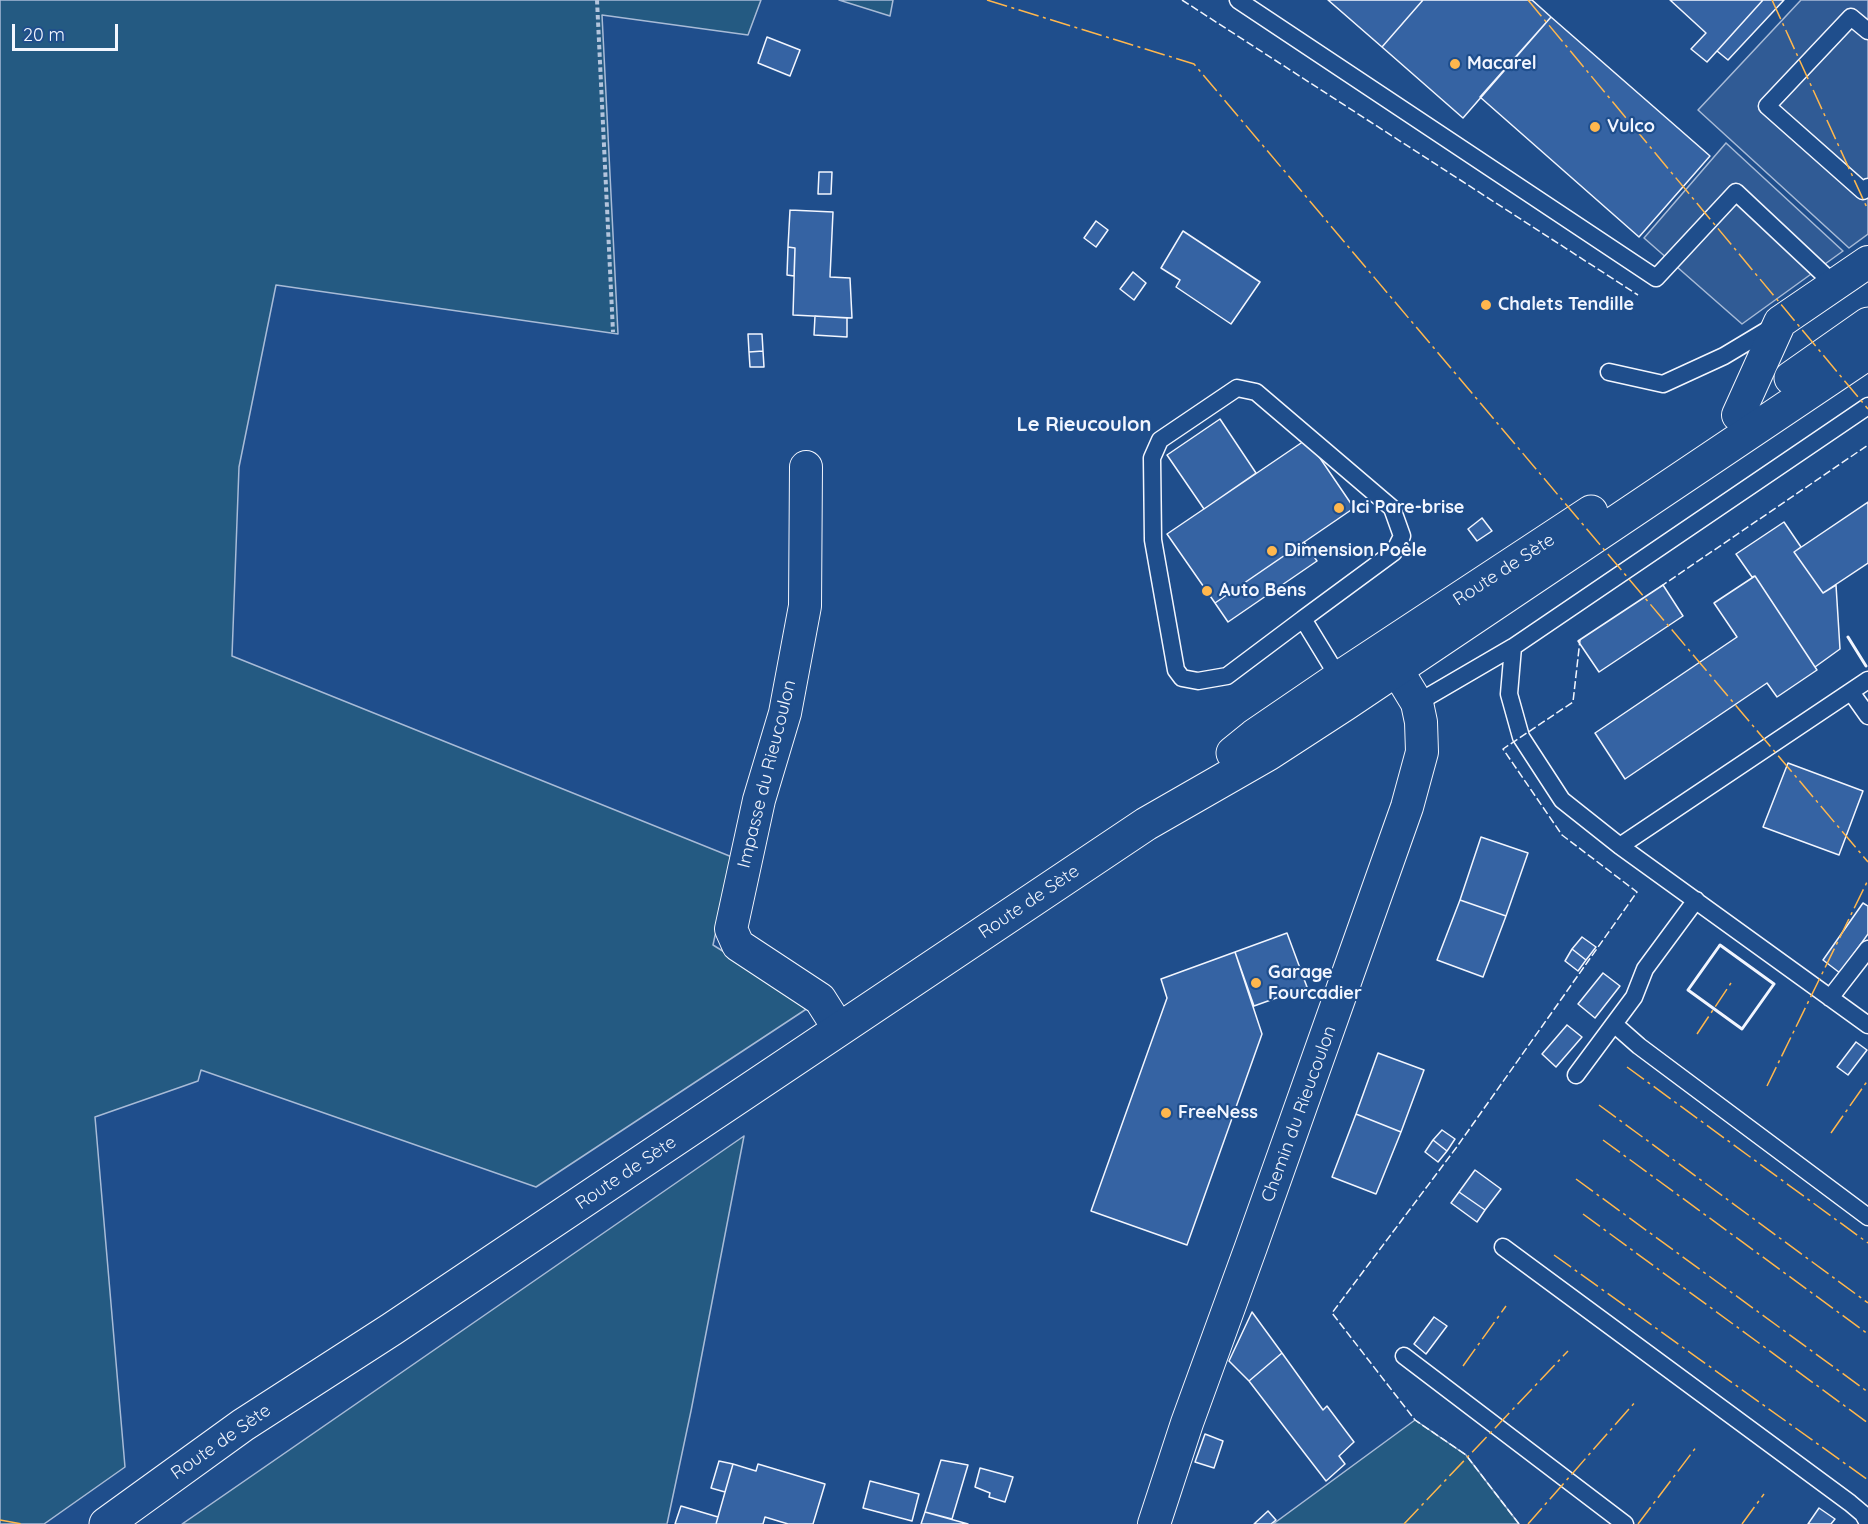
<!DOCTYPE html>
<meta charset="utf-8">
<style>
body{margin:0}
#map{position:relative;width:1868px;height:1524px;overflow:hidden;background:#1f4e8c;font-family:Quicksand,sans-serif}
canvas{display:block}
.scale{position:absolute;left:12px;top:24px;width:106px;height:27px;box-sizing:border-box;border:3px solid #f2f6ff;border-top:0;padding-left:8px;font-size:18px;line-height:21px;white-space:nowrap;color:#f2f6ff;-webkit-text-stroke:4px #1f4e8c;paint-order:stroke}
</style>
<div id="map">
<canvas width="1868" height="1524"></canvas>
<div class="scale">20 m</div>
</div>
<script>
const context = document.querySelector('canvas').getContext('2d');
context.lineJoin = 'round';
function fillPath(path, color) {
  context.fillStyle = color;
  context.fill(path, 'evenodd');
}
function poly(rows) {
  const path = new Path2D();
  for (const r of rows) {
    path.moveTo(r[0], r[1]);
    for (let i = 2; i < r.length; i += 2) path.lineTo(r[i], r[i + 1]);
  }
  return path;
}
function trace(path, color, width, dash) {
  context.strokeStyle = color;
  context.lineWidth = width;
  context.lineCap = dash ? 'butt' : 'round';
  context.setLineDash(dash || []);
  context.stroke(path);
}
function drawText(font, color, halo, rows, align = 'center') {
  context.font = font + ' Quicksand,sans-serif';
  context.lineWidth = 4.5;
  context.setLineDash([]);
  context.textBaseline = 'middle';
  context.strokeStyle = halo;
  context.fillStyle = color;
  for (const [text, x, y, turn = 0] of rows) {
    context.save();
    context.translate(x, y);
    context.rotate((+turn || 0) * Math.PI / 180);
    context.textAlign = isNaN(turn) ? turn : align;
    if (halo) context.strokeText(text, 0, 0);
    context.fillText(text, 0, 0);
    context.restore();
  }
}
const green = poly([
 [0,0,761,0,748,35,602,15,618,334,276,285,239,467,232,656,732,857,713,945,811,1006,536,1187,201,1070,198,1081,95,1117,125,1467,44,1524,0,1524,0,0],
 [839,0,893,0,890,16,839,0],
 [744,1136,691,1411,667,1524,182,1524,744,1136],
 [1415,1420,1466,1455,1519,1524,1273,1524,1415,1420]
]);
const parking = poly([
 [1801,0,1868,0,1868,234,1849,248,1698,110,1801,0],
 [1726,143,1843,251,1742,324,1644,238,1726,143]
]);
const building = poly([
 [1328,0,1423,0,1382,47,1328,0],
 [1423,0,1532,0,1551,17,1463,118,1382,47,1423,0],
 [1670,0,1763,0,1707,62,1691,49,1706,33,1670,0],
 [1763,0,1784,0,1728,60,1717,51,1763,0],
 [1551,17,1710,156,1639,237,1480,97,1551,17],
 [767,37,800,50,790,76,758,63,767,37],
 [819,172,832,172,831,194,818,194,819,172],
 [790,210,833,212,830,277,850,278,852,318,793,315,795,248,788,247,790,210],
 [1096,221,1108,230,1096,247,1084,238,1096,221],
 [1183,231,1260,282,1231,324,1176,287,1180,280,1161,268,1183,231],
 [788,247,795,248,794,276,787,275,788,247],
 [1133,272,1146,283,1134,300,1120,289,1133,272],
 [815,316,847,318,847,337,814,335,815,316],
 [748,334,762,334,763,351,749,352,748,334],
 [763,351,764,367,750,367,749,352,763,351],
 [1220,419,1256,473,1204,509,1167,455,1220,419],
 [1307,439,1354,508,1215,603,1167,534,1307,439],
 [1868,502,1868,563,1823,593,1794,552,1868,502],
 [1482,518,1492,531,1477,541,1468,529,1482,518],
 [1784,522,1801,547,1794,552,1823,593,1836,585,1840,649,1815,667,1755,576,1752,577,1736,554,1784,522],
 [1304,542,1317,561,1228,622,1215,603,1304,542],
 [1755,576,1817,670,1777,697,1767,683,1625,779,1595,733,1737,637,1714,603,1755,576],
 [1663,585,1683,616,1599,672,1578,641,1663,585],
 [1788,763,1863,791,1839,855,1763,827,1788,763],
 [1481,837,1528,853,1506,916,1460,900,1481,837],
 [1460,900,1506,916,1483,977,1437,960,1460,900],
 [1863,903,1868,906,1868,934,1840,973,1823,960,1863,903],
 [1287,933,1307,987,1254,1006,1235,952,1287,933],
 [1582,937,1596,947,1586,960,1572,949,1582,937],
 [1572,949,1586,960,1578,971,1565,961,1572,949],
 [1235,952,1262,1034,1187,1245,1091,1211,1167,998,1161,979,1235,952],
 [1603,973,1620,986,1595,1018,1578,1004,1603,973],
 [1567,1025,1582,1037,1556,1067,1542,1054,1567,1025],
 [1856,1042,1867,1050,1848,1075,1837,1067,1856,1042],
 [1378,1053,1424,1070,1401,1132,1356,1114,1378,1053],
 [1356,1114,1401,1132,1376,1194,1332,1177,1356,1114],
 [1442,1130,1455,1139,1447,1151,1433,1140,1442,1130],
 [1433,1140,1447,1151,1438,1162,1425,1152,1433,1140],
 [1475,1170,1501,1189,1485,1210,1459,1192,1475,1170],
 [1459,1192,1485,1210,1477,1222,1451,1203,1459,1192],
 [1252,1312,1282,1353,1249,1381,1229,1361,1252,1312],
 [1434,1317,1447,1326,1426,1354,1414,1344,1434,1317],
 [1282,1353,1323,1410,1327,1406,1354,1442,1339,1456,1345,1464,1326,1481,1249,1381,1282,1353],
 [1205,1434,1223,1441,1214,1468,1195,1462,1205,1434],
 [941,1460,968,1465,952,1519,925,1512,941,1460],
 [719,1461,733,1464,725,1492,711,1488,719,1461],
 [733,1464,756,1471,758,1464,825,1484,813,1524,788,1524,765,1517,763,1524,716,1524,733,1464],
 [980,1468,1013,1477,1005,1502,989,1497,990,1493,975,1487,980,1468],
 [870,1481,919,1494,912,1521,863,1508,870,1481],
 [681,1506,718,1517,716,1524,675,1524,681,1506],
 [1819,1508,1835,1519,1831,1524,1808,1524,1819,1508],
 [1268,1511,1276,1520,1271,1524,1254,1524,1268,1511],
 [925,1512,968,1524,921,1524,925,1512]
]);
const path = poly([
 [597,0,613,332]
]);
const lane = poly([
 [1238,0,1656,278,1736,192,1834,284],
 [1868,31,1851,17,1767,106,1863,191,1868,187],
 [1609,372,1663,384,1724,356,1774,326],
 [1303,619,1227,676,1198,681,1182,678,1176,670,1153,540,1152,458,1160,440,1237,388,1256,392,1392,508,1402,536,1394,552,1303,619,1339,678],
 [1513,647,1509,694,1521,737,1562,800,1620,846,1868,1025],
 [1851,692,1868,716],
 [1417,703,1513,647,1868,406],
 [1620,846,1868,680],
 [1830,998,1868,949],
 [1614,1024,1639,1046,1868,1217],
 [1576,1075,1634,997,1645,969,1696,900],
 [1503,1247,1850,1503,1863,1514,1868,1523],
 [1404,1356,1625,1524]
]);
const street = poly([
 [1738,415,1780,322,1868,262],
 [806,467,805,606,785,713,759,800,731,929,738,945,820,999,839,1029],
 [1154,1524,1187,1423,1251,1247,1407,807,1422,752,1421,722,1417,703,1397,670]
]);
const primary = poly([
 [1791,378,1868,324],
 [1233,753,1254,736,1339,678,1591,512],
 [106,1524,243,1425,392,1329,1146,824,1268,754,1345,704,1868,353]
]);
const fence = poly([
 [1182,0,1638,295],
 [1660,587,1868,445],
 [1519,1524,1466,1455,1415,1420,1332,1313,1456,1148,1637,892,1562,835,1503,749,1573,702,1580,640]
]);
const wall = poly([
 [1848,637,1866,666],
 [1720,945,1774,984,1742,1029,1688,990,1720,945]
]);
const power = poly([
 [987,0,1194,64,1868,862],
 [1528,0,1868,409],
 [1772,0,1868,210],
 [1697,1034,1731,983],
 [1627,1067,1868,1243],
 [1767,1086,1868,880],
 [1599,1105,1868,1303],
 [1831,1133,1868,1080],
 [1603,1140,1868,1334],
 [1576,1179,1868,1392],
 [1583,1214,1868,1423],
 [1554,1255,1868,1480],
 [1463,1366,1506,1306],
 [0,1520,22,1524],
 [1404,1524,1568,1351],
 [1528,1524,1636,1401],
 [1638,1524,1697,1446],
 [1742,1524,1764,1494]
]);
const markers = [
 [1455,64,6,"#ffb74d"],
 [1595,127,6,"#ffb74d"],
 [1486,305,6,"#ffb74d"],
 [1339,508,6,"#ffb74d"],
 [1272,551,6,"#ffb74d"],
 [1207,591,6,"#ffb74d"],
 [1256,983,6,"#ffb74d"],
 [1166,1113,6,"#ffb74d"]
];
const poiNames = [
 ["Macarel",1467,64],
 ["Vulco",1607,127],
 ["Chalets Tendille",1498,305],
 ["Ici Pare-brise",1351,508],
 ["Dimension Poêle",1284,551],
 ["Auto Bens",1219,591],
 ["Garage",1268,973],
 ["Fourcadier",1268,994],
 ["FreeNess",1178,1113]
];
const streetNames = [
 ["Route de Sète",1504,570,-33],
 ["Impasse du Rieucoulon",767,774,-76],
 ["Route de Sète",1029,902,-34],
 ["Chemin du Rieucoulon",1299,1114,-70],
 ["Route de Sète",626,1173,-34],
 ["Route de Sète",221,1442,-35]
];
const neighbourhoodNames = [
 ["Le Rieucoulon",1084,425]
];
fillPath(green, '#245a82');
trace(green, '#a8bbd7', 1.5);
fillPath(parking, '#305b95');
trace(parking, '#a8bbd7', 1.5);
fillPath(building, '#3563a3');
trace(building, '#f2f6ff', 1.5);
trace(lane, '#f2f6ff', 19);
trace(street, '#f2f6ff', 34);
trace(primary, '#f2f6ff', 35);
trace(path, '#b3c4dc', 4, [4.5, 3]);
trace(lane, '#1f4e8c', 16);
trace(street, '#1f4e8c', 32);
trace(primary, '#1f4e8c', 33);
trace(fence, '#f2f6ff', 1.5, [8, 3]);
trace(wall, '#f2f6ff', 3);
trace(power, '#ffb74d', 1.5, [21, 4.5, 3, 4.5]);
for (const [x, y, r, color] of markers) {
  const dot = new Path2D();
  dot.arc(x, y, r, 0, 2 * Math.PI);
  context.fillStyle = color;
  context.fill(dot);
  trace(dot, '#1f4e8c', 2);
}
drawText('bold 18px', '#f2f6ff', '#1f4e8c', poiNames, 'left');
drawText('18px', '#f2f6ff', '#1f4e8c', streetNames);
drawText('bold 20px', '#f2f6ff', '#1f4e8c', neighbourhoodNames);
</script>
